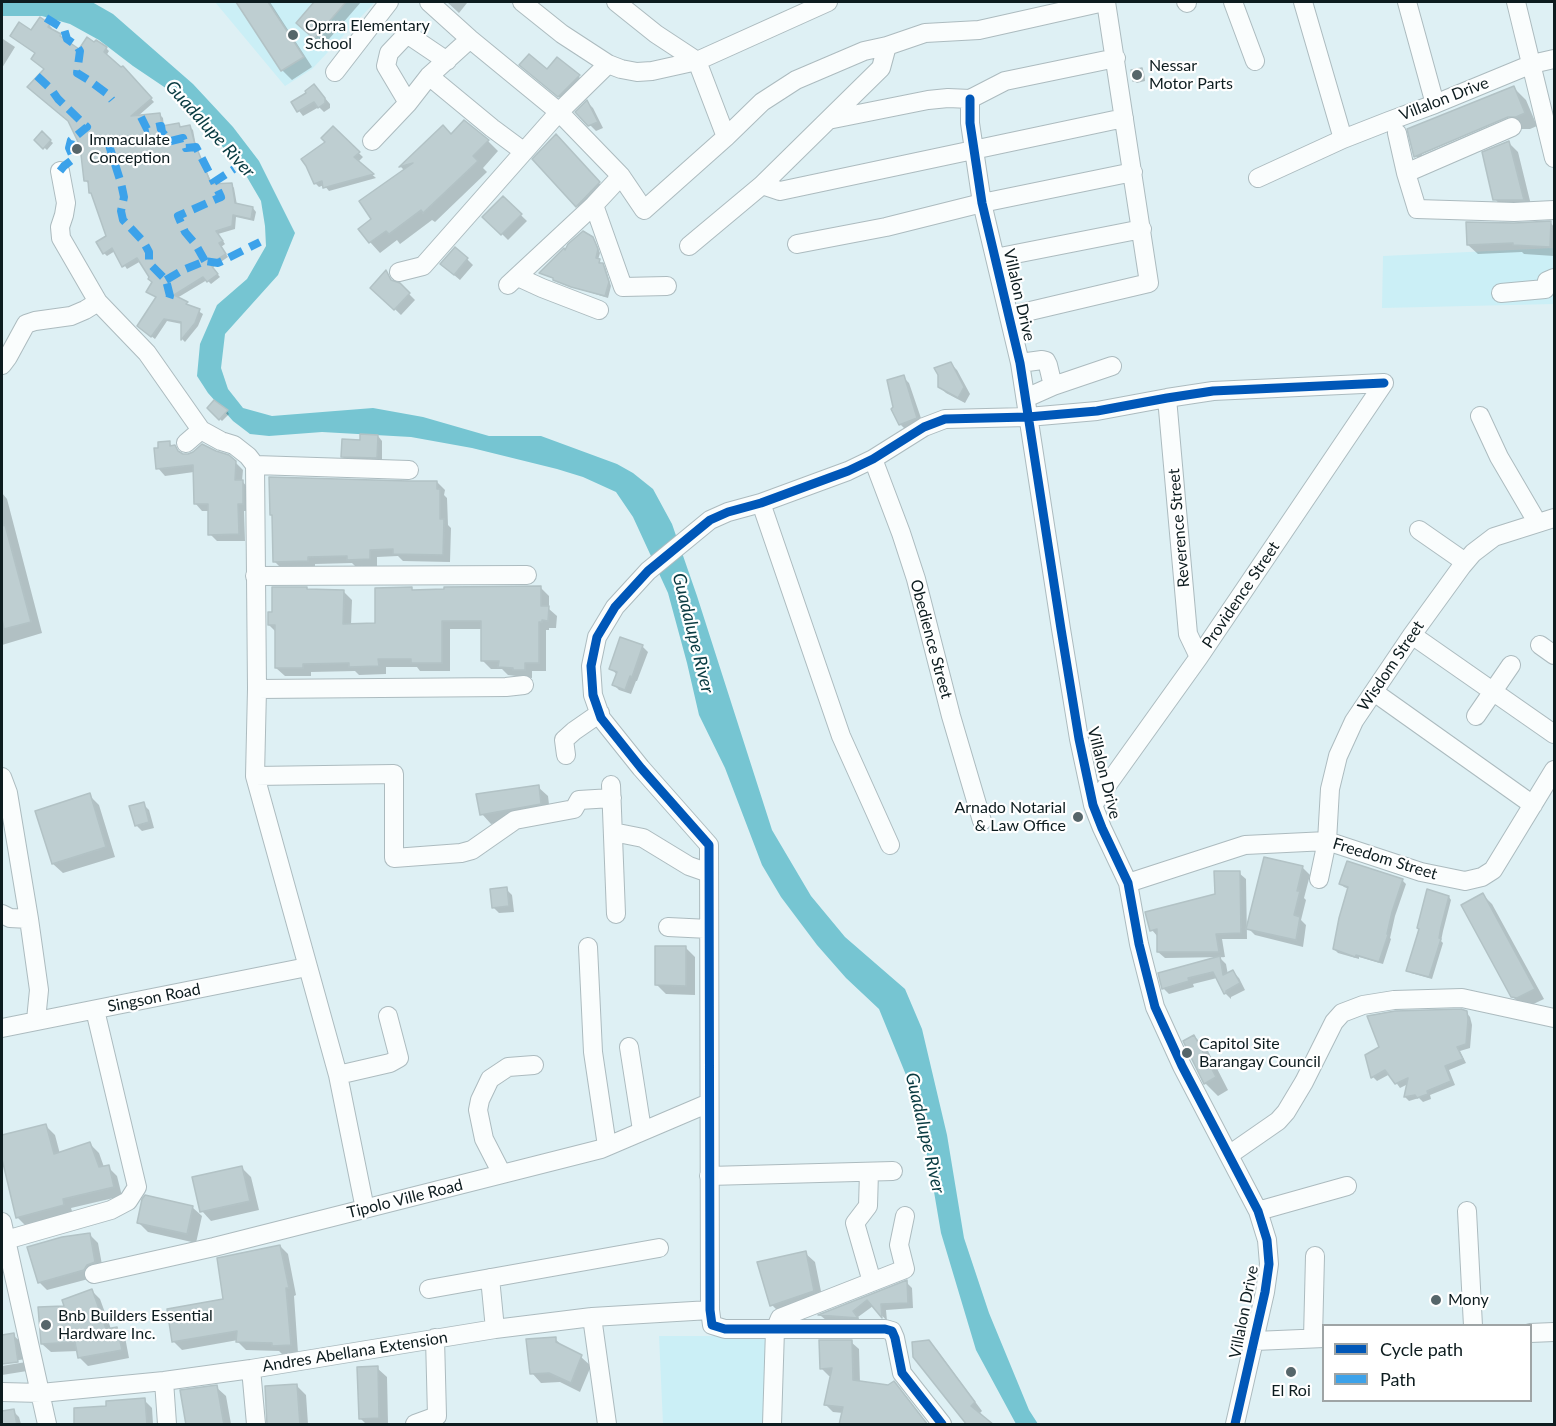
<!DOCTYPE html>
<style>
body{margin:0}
#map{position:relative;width:1556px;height:1426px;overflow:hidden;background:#def0f4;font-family:Lato,sans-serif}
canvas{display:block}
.frame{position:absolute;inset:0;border:3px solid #0d1c1f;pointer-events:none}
.legend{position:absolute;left:1322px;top:1324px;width:210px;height:78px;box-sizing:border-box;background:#fff;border:2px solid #9ea4a5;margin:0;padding:8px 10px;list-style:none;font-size:18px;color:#0d1c1f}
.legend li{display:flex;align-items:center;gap:12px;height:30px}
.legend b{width:30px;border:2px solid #9ea4a5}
</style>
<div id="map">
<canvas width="1556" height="1426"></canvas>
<div class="frame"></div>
<ul class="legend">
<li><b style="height:8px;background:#0057b8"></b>Cycle path</li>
<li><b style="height:8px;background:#3ca2ea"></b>Path</li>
</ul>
</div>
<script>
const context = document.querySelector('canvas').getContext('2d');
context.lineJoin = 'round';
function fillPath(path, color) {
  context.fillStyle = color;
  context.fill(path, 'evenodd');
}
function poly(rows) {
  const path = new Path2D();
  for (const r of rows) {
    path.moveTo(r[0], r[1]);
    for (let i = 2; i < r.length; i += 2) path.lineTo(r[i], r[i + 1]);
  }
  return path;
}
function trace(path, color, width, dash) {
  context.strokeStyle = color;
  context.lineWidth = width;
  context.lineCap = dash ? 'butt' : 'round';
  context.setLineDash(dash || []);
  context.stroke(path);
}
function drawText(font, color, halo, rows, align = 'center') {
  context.font = font + ' Lato,sans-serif';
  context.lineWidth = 4.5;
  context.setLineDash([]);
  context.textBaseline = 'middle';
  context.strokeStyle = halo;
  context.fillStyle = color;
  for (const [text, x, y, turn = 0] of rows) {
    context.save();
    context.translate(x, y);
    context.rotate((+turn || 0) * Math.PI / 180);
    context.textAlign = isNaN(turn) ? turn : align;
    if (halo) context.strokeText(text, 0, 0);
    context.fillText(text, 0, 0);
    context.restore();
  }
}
const built = poly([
 [215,2,375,2,312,69,285,86],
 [1554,248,1554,304,1382,308,1383,256],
 [659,1336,769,1336,766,1424,663,1424]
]);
const water = poly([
 [2,2,92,2,113,14,193,84,233,127,259,161,295,233,278,275,225,334,221,368,228,389,243,408,272,416,373,408,423,417,489,436,541,436,617,464,633,473,653,489,672,524,697,596,772,830,811,896,845,937,905,989,922,1029,947,1135,964,1238,989,1313,1029,1410,1038,1424,1016,1424,976,1350,941,1233,932,1180,915,1097,879,1009,846,978,817,945,781,897,762,865,725,768,699,715,687,663,668,593,633,517,616,492,583,477,557,469,472,448,411,437,322,432,269,436,250,434,233,421,208,393,197,376,200,344,217,305,247,279,266,246,265,226,261,201,244,172,182,99,133,66,99,40,70,24,42,16,2,16]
]);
const shadow = poly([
 [241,2,270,2,312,67,292,80,282,70,239,3],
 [316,2,361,2,323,46,298,23],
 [447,2,465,2,467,3,459,13],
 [49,25,52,28,51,30,80,51,106,48,109,51,106,56,122,70,123,68,154,102,137,117,159,114,163,118,164,127,178,124,182,128,190,127,193,130,196,146,213,186,231,184,234,188,237,205,253,208,256,212,254,221,236,217,235,229,218,234,225,244,221,247,228,257,212,268,220,277,211,284,207,280,177,298,203,314,198,326,185,342,182,339,182,324,167,321,155,339,142,329,158,298,151,294,154,282,141,261,127,269,115,251,107,256,104,253,108,236,90,185,86,181,81,145,46,69,36,54,32,32],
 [3,39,15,47,2,68,2,41],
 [557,59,585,82,565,102,527,71,547,71],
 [1142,70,1144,72,1145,81,1137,83,1134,81],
 [1513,87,1526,100,1537,126,1530,129,1521,129,1428,169,1416,156,1409,130],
 [1514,112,1515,115,1422,155,1422,152],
 [319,91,330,104,330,108,324,112,319,107,303,116,293,103],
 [587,102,593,108,603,128,596,131,577,112],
 [443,127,452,136,488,141,498,151,483,168,487,172,435,222,432,220,400,244,397,240,380,253,370,242,373,219,405,171,401,167],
 [333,129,363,157,358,162,376,178,329,191,324,185,319,187,315,183],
 [42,133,53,143,47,150,36,140],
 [1508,142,1518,152,1532,209,1504,209,1495,199],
 [565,146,608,193,586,215,577,206],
 [503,198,527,221,508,240,485,217],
 [1551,223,1554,227,1554,256,1524,254,1522,252,1478,254,1468,245],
 [592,238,595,241,600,253,598,260,605,267,611,286,608,298,557,282,555,279,541,273,566,252],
 [467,259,473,265,460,280,448,270],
 [386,273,394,283,399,284,415,300,401,315,373,288],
 [951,364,957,370,970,394,965,403,946,393,940,387],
 [903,377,909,383,923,424,906,430,900,424],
 [209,408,227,411,229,414,222,421],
 [378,436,382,441,382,462,347,461,342,456,362,441],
 [169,443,182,455,235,462,243,470,242,481,249,489,249,511,244,511,245,541,217,541,210,534,209,511,202,511,195,503,194,472,165,476,158,468],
 [437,482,445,490,444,495,447,498,448,525,451,528,450,562,403,561,398,556,377,557,377,566,356,567,352,563,315,564,315,568,282,569,274,561],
 [2,493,7,499,42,633,2,645],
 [540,587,549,596,549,609,557,616,556,628,549,628,549,630,546,630,546,671,532,671,532,678,508,675,502,669,491,669,482,660,482,629,450,629,450,671,420,671,417,667,386,667,386,674,359,675,355,671,311,672,311,676,285,676,276,668,276,632,269,625,309,591,343,591,352,600,351,625,376,624,411,588,415,592],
 [642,646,648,652,637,681,636,681,631,694,619,690,613,684,617,675,611,668],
 [538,787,548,796,550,813,491,824,482,814],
 [89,795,99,805,115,857,63,873,53,864],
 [143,804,149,810,154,828,142,831,136,825],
 [1348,863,1403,881,1406,884,1395,916,1390,938,1391,939,1383,964,1359,957,1359,959,1338,953,1334,949,1349,889,1344,887,1341,884],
 [1302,867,1310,875,1304,898,1306,900,1301,920,1306,925,1303,947,1255,935,1248,928],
 [1239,873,1246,879,1247,939,1222,939,1225,957,1165,958,1158,952,1158,937,1152,930,1216,895],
 [506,889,512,895,514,912,499,913,493,907],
 [1483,895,1492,904,1544,999,1527,1007,1522,1006,1512,996],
 [1449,897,1451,900,1443,931,1441,941,1443,943,1432,979,1411,973,1408,970],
 [685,947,695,957,695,995,666,994,657,985],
 [1219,957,1226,964,1228,975,1233,972,1239,978,1245,990,1231,997,1231,999,1225,993,1217,978,1193,984,1194,987,1169,994,1163,988],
 [1466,1012,1470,1017,1472,1025,1470,1048,1460,1051,1466,1063,1449,1070,1455,1085,1430,1095,1431,1099,1423,1102,1419,1098,1409,1101,1405,1097,1408,1084,1400,1088,1390,1074,1377,1081,1373,1077],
 [1194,1036,1207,1049,1228,1090,1218,1096,1205,1083],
 [46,1126,55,1135,60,1154,90,1144,99,1153,104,1167,108,1167,117,1176,122,1196,71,1208,73,1214,26,1226,17,1217,2,1153,2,1137],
 [241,1167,251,1177,259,1210,211,1221,202,1211],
 [192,1207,202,1216,196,1243,148,1232,139,1223],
 [90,1235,98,1243,103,1270,92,1278,47,1290,39,1282],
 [280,1246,288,1254,296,1295,294,1296,298,1353,282,1354,279,1351,246,1350,238,1342,238,1340,182,1350,174,1342,225,1300],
 [805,1253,815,1262,823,1301,781,1314,772,1305],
 [906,1282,912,1288,913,1308,886,1310,887,1321,873,1306,858,1317,861,1323,826,1320,821,1316],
 [91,1290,100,1299,111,1329,117,1328,125,1337,129,1358,88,1366,79,1357,78,1351,51,1352,42,1344,66,1307],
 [13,1335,23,1344,25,1359,2,1363,2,1337],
 [555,1339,565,1348,581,1357,591,1366,580,1392,560,1382,541,1383,532,1373],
 [929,1341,937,1350,982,1411,969,1424],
 [851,1342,859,1349,860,1383,888,1386,894,1383,928,1424,841,1424,843,1413,833,1412,826,1405,832,1376,829,1376,821,1368],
 [26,1362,27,1371,2,1375,2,1366],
 [377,1368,387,1377,388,1424,366,1424,360,1418],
 [297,1386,306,1395,308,1424,268,1424],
 [216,1387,226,1396,231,1424,188,1424],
 [144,1400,152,1408,153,1424,76,1424,108,1408],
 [13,1411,19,1417,21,1424,2,1424,2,1413]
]);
const building = poly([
 [236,2,268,2,304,57,281,71,236,2],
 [314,2,346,2,314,39,296,23,314,2],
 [40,17,50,24,48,27,61,34,60,36,79,49,87,37,94,42,96,40,107,47,104,52,121,67,123,66,152,98,131,116,160,113,162,126,179,123,180,127,190,125,194,141,211,184,232,183,235,203,253,207,251,219,233,215,232,226,216,231,223,241,219,243,226,254,210,264,218,274,207,282,203,277,174,295,188,302,186,304,200,309,195,323,181,340,181,322,164,319,151,337,137,326,156,297,146,292,152,282,148,279,149,277,137,258,122,267,112,248,103,254,96,242,106,236,91,193,89,193,88,181,84,181,80,146,68,121,27,87,44,69,31,59,35,53,10,36,19,22,31,30,40,17],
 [529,54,547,69,557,57,580,75,558,97,519,65,529,54],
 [1142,68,1144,79,1133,81,1131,70,1142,68],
 [314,84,325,98,325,103,318,108,314,102,297,112,291,102,306,93,305,91,314,84],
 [1514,86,1525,113,1516,117,1508,117,1414,157,1407,129,1514,86],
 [587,100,598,122,588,126,575,112,587,100],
 [464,120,489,140,473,156,478,161,423,213,421,210,389,234,386,231,369,243,358,229,371,219,359,201,413,163,399,167,443,125,451,134,464,120],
 [333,126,360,152,354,157,374,174,323,188,322,181,314,184,306,166,301,159,325,142,321,138,333,126],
 [42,131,51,140,43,149,34,140,42,131],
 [556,134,600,182,576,207,532,159,556,134],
 [1509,141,1524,200,1493,200,1482,152,1509,141],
 [503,196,522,214,501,235,482,217,503,196],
 [1551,221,1550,247,1513,245,1513,243,1467,245,1466,222,1514,223,1551,221],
 [583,231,593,237,598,249,596,258,600,259,599,263,603,263,609,282,605,296,571,287,553,280,553,278,539,273,564,248,565,250,568,244,583,231],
 [455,247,468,258,454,275,440,264,455,247],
 [386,270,391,280,400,283,410,293,394,310,370,288,386,270],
 [951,362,964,387,958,398,938,387,938,375,934,368,951,362],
 [904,375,917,418,899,425,891,409,893,407,887,380,904,375],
 [214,400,228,410,219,420,207,408,214,400],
 [360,434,378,435,377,458,341,457,342,439,360,440,360,434],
 [170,441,170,446,175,445,178,451,183,454,188,454,193,452,202,444,216,451,229,455,236,461,235,480,243,480,243,504,238,504,239,534,208,535,208,504,194,504,193,465,156,469,154,448,158,448,158,442,170,441],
 [269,477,409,481,437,481,437,489,440,489,440,519,444,519,443,555,393,554,393,549,370,550,370,559,347,560,347,556,308,557,308,561,273,562,272,515,270,515,269,477],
 [5,525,31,622,4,629,2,619,2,526,5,525],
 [541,586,541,606,549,606,548,621,542,620,542,622,539,622,539,663,525,663,525,670,513,670,513,668,498,667,499,661,481,661,481,621,442,621,442,663,411,663,411,659,378,659,379,666,349,667,349,663,303,664,303,668,275,668,275,625,268,625,268,612,272,612,272,587,307,587,307,589,344,590,343,624,375,623,375,588,412,587,412,590,444,589,444,587,541,586],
 [620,637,643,645,632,677,630,676,625,690,612,685,617,672,609,669,620,637],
 [539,785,541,804,480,815,476,794,539,785],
 [90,793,106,847,52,864,35,811,90,793],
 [144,802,149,822,135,826,129,806,144,802],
 [1264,857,1303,866,1297,891,1300,891,1294,915,1300,917,1296,940,1246,929,1264,857],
 [1347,861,1403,879,1392,912,1387,934,1388,935,1379,962,1356,955,1355,957,1333,949,1339,918,1348,887,1339,884,1347,861],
 [1214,871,1240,871,1241,933,1216,934,1219,952,1157,952,1157,929,1150,931,1145,912,1215,894,1214,871],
 [507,887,509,906,492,908,490,889,507,887],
 [1427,889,1449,896,1441,927,1439,938,1441,939,1429,977,1406,971,1419,929,1417,928,1427,889],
 [1483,893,1535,989,1517,998,1511,997,1461,905,1483,893],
 [655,946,686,946,686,986,655,985,655,946],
 [1220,956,1223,975,1233,970,1240,983,1226,991,1226,993,1224,994,1213,972,1188,978,1189,981,1162,989,1158,973,1220,956],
 [1461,1009,1467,1011,1468,1020,1466,1044,1457,1047,1463,1059,1445,1066,1451,1081,1427,1091,1428,1094,1417,1098,1415,1095,1404,1097,1408,1078,1395,1084,1385,1070,1371,1078,1365,1055,1379,1047,1367,1016,1395,1011,1461,1009],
 [1194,1035,1216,1077,1204,1084,1183,1041,1194,1035],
 [46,1124,54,1154,90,1142,99,1167,109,1165,114,1187,63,1199,64,1205,16,1218,2,1159,2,1135,46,1124],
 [242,1166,250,1201,200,1212,192,1177,242,1166],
 [145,1195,193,1206,187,1234,137,1223,142,1199,145,1195],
 [90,1233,95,1262,87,1265,84,1270,38,1283,27,1247,62,1237,90,1233],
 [280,1245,289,1288,286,1288,291,1345,272,1346,272,1343,236,1342,237,1331,172,1342,167,1309,223,1299,217,1258,280,1245],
 [806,1251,814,1291,770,1306,757,1262,806,1251],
 [907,1280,908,1303,881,1304,882,1318,867,1300,853,1311,858,1318,818,1315,907,1280],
 [92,1289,106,1329,117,1327,122,1350,78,1358,75,1342,41,1344,38,1307,64,1306,62,1300,92,1289],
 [14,1333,18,1362,2,1364,2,1335,14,1333],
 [556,1337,556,1342,582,1355,571,1383,549,1373,530,1374,526,1339,556,1337],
 [819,1340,852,1340,853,1380,888,1385,894,1381,928,1425,839,1425,843,1407,824,1405,832,1368,820,1369,819,1340],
 [929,1340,975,1402,971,1406,994,1425,967,1425,913,1357,912,1342,929,1340],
 [378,1366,379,1418,359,1419,357,1367,378,1366],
 [297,1384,300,1425,267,1425,265,1386,297,1384],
 [217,1385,224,1425,186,1425,180,1390,217,1385],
 [145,1398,147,1425,74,1425,74,1408,106,1406,106,1401,145,1398],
 [14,1409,17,1425,2,1425,2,1411,14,1409]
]);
const minor = poly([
 [429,2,470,39,559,112,621,176,644,210,726,137,762,102,796,80,864,51,887,46,925,33,979,30,1104,2],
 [522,2,562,34,608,64,621,69,637,72,652,71,697,61,828,2],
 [616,2,656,34,697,61,726,137],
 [1186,2,1187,3],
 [1233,2,1255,61],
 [1303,2,1343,139],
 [1407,2,1435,104],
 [1516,2,1554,158],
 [335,72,389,2],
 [429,76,492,128,523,151],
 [970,99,970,123,982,203,1020,363,1061,629,1079,739,1093,805,1102,828,1128,883,1139,944,1155,1007,1182,1066,1258,1211,1267,1240,1269,1264,1265,1292,1235,1424],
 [970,99,1005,81,1116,58],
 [408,103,386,66,389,53,407,34,447,61],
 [828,120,928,100,948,98,970,99],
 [1397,133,1406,173,1417,209,1514,212,1554,210],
 [372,141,408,103,429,76,470,39],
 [60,171,66,203,64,215,60,227,61,238,98,302,147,353,201,430,221,441,234,445,248,456,255,465,257,689,255,776,338,1075,365,1209],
 [1406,173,1512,127],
 [1258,178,1343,139,1389,121,1435,104,1532,64,1554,59],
 [762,185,780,191,1124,118],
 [594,205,623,287,667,286],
 [797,244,886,227,982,203,1133,172],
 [689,246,762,185,881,68,887,46],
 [995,258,1142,229],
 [399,272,423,266,559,112,608,64],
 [518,277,542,288,599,310],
 [508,285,594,205,621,176],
 [1501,293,1545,289,1547,281,1554,278],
 [1009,316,1149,283,1106,2],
 [1020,363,1042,360,1046,361,1048,365,1053,386],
 [2,365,8,357,26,324,35,321,71,316,85,310,98,302],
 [1026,398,1053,386,1112,366],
 [1167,398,1188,634,1199,657],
 [1480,416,1499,457,1537,522],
 [186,443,201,430],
 [873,459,901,533,916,579,951,716,982,821],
 [255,465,409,470],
 [761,503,841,736,890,845],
 [1419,530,1465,562],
 [255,576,527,575],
 [1412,635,1554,734],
 [1540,645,1554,655],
 [257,689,506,687,524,685],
 [1374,692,1533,805],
 [1476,716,1511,665],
 [566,755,564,740,574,731,600,713],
 [255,776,394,774,394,858,461,853,472,850,515,820,574,809,579,800,612,798],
 [2,777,8,793,29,919,39,990,36,1020],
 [611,785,616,914],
 [1093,805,1199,657,1384,383],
 [613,832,643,838,689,866,709,873],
 [1319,879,1327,841,1330,789,1338,756,1354,721,1412,635,1462,566,1473,553,1494,537,1554,518],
 [1128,883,1245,845,1327,841,1421,872,1465,881,1482,877,1493,870,1554,770],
 [2,914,10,918,29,919],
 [668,927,709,929],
 [588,947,593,1052,607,1146],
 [2,1028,307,967],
 [629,1047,642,1130],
 [338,1075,390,1063,399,1058,388,1016],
 [1229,1155,1278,1121,1286,1112,1304,1082,1334,1022,1342,1013,1363,1005,1394,1000,1462,998,1554,1018],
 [869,1172,868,1206,855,1223,872,1282],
 [502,1174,484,1139,478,1110,480,1100,490,1079,508,1067,534,1065],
 [709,1176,893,1171],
 [1258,1211,1347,1186],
 [1467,1211,1473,1326],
 [2,1222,47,1424],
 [6,1240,111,1210,128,1201,137,1187,95,1010],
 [94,1274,214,1247,601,1149,709,1103],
 [490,1278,495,1329],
 [429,1289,659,1248],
 [592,1317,607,1424],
 [1530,1333,1554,1332],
 [1313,1338,1315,1256],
 [1255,1341,1324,1338],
 [251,1369,256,1424],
 [164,1381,167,1424],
 [2,1392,41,1393,164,1381,251,1369,495,1329,592,1317,710,1310],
 [415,1424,437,1416,435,1338],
 [772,1424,775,1330,780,1318,905,1269,899,1245,905,1216],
 [942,1424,902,1373,895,1338,892,1331,885,1329,725,1329,712,1325,710,1310,709,845,641,768,601,718,593,695,591,666,597,637,615,607,648,571,710,520,728,512,761,503,848,471,873,459,924,427,945,419,1028,417,1097,411,1167,398,1213,391,1384,383]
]);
const quiet = poly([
 [46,18,64,29,67,39,77,46,80,51,77,73,90,81,106,93,112,100],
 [37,76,51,89,58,99,87,127,71,140,69,148,73,157,72,160,64,166,60,171],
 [141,117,147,129,161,126,162,132,171,141,183,138,186,148,196,147,214,182],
 [108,142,121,183,124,197,121,211,123,220,143,241,149,252,149,263,166,280,170,296,168,302],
 [205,261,196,245,185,232,178,216,221,197,214,182,234,169],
 [166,280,183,270,205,261,218,263,260,242]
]);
const cycleway = poly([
 [970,99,970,123,982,203,1020,363,1061,629,1079,739,1093,805,1102,828,1128,883,1139,944,1155,1007,1182,1066,1258,1211,1267,1240,1269,1264,1265,1292,1235,1424],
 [942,1424,902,1373,895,1338,892,1331,885,1329,725,1329,712,1325,710,1310,709,845,641,768,601,718,593,695,591,666,597,637,615,607,648,571,710,520,728,512,761,503,848,471,873,459,924,427,945,419,1028,417,1097,411,1167,398,1213,391,1384,383]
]);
const markers = [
 [293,35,6,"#56666a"],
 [1137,75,6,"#56666a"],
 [77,149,6,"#56666a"],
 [1078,817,6,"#56666a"],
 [1187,1053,6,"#56666a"],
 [1436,1300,6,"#56666a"],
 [46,1325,6,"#56666a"],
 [1291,1372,6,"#56666a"]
];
const poiNames = [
 ["Oprra Elementary",305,26],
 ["School",305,44],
 ["Nessar",1149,66],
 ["Motor Parts",1149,84],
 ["Immaculate",89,140],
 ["Conception",89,158],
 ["Arnado Notarial",1066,808,"right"],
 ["& Law Office",1066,826,"right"],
 ["Capitol Site",1199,1044],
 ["Barangay Council",1199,1062],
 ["Mony",1448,1300],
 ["Bnb Builders Essential",58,1316],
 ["Hardware Inc.",58,1334],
 ["El Roi",1291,1391,"center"]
];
const streetNames = [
 ["Villalon Drive",1444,99,-21],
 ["Villalon Drive",1019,295,77],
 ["Reverence Street",1179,528,-95],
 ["Providence Street",1241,595,-56],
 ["Obedience Street",931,639,75],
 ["Wisdom Street",1391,666,-56],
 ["Villalon Drive",1104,773,76],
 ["Freedom Street",1385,859,17],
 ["Singson Road",154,998,-11],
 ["Tipolo Ville Road",405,1199,-14],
 ["Villalon Drive",1244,1312,-79],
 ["Andres Abellana Extension",355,1352,-9]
];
const waterNames = [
 ["Guadalupe River",210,129,48],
 ["Guadalupe River",693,633,76],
 ["Guadalupe River",925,1133,77]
];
fillPath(built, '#cbeff6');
fillPath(water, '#76c5d2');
fillPath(shadow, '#0003');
fillPath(building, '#beced1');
trace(building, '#b2c2c5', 1.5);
trace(minor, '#acbbbf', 20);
trace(minor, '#fafdfd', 18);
trace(quiet, '#3ca2ea', 8, [15, 8]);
trace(cycleway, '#0057b8', 9);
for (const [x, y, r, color] of markers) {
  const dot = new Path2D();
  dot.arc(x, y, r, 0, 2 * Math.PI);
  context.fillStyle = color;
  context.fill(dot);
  trace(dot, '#fff', 2);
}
drawText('16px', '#0d1c1f', '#fff', poiNames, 'left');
drawText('16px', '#0d1c1f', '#fff', streetNames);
drawText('italic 18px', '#083a41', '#fff', waterNames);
</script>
